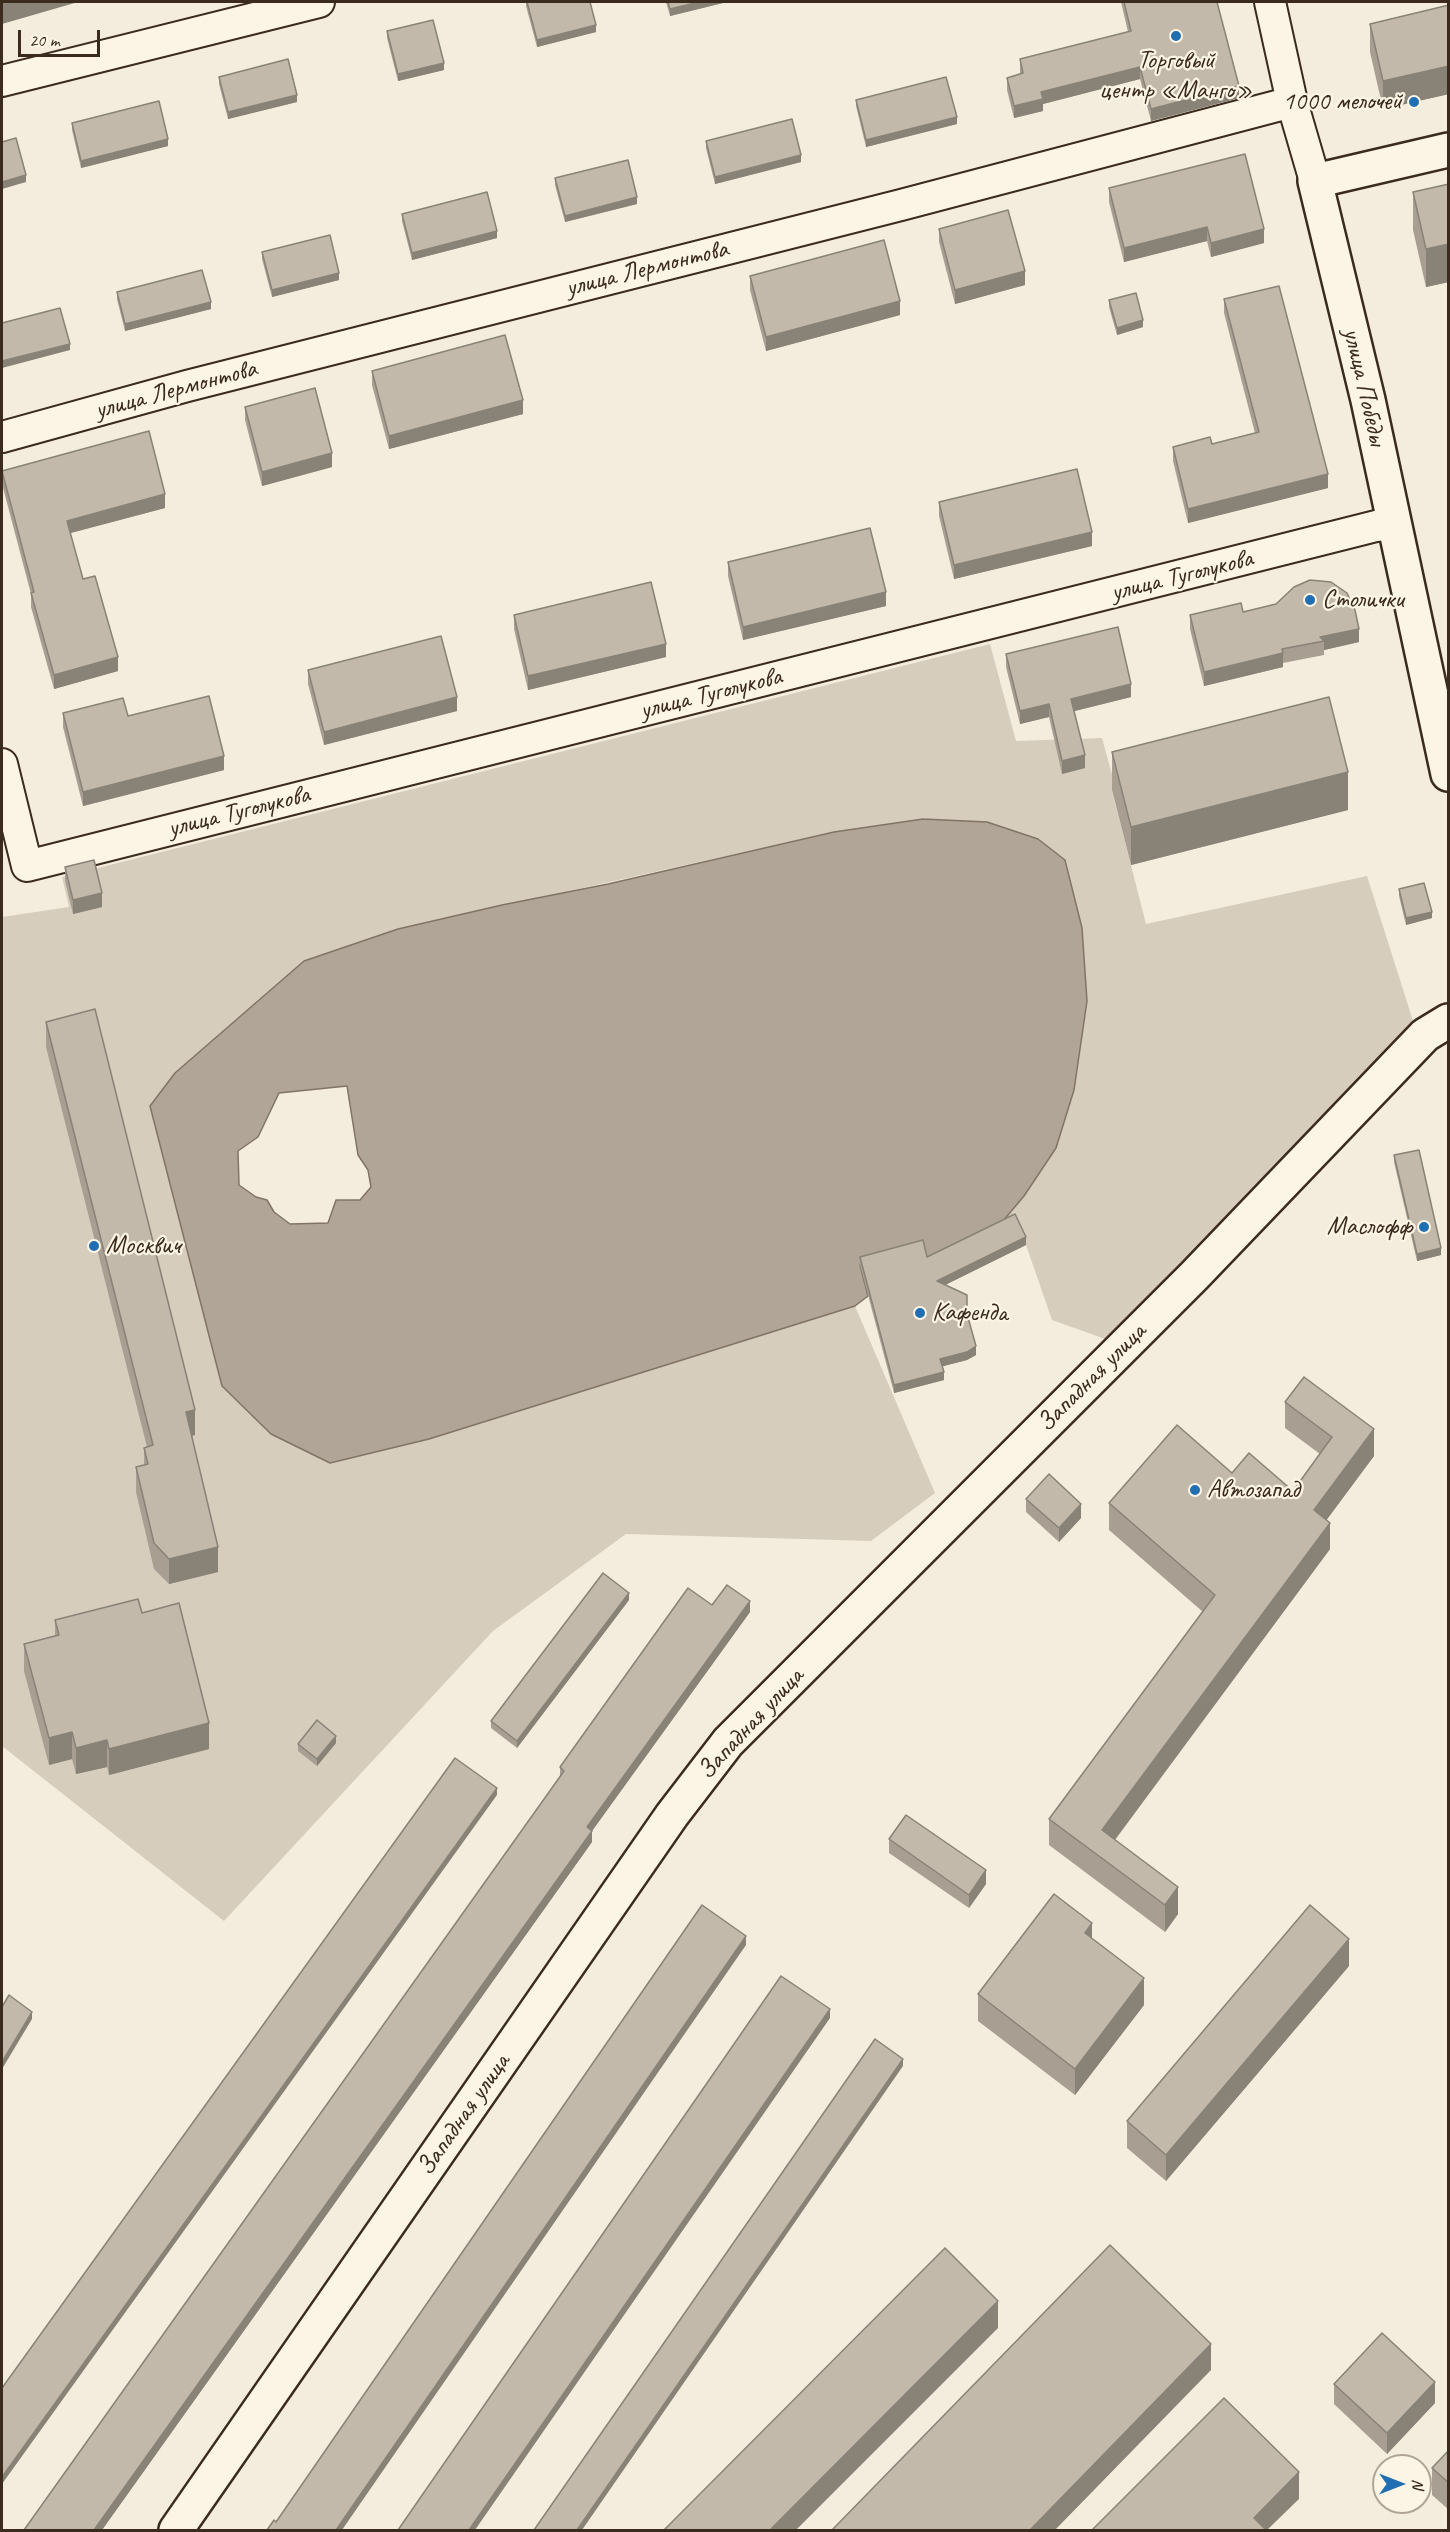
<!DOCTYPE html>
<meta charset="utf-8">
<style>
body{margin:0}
#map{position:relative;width:1450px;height:2532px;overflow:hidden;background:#f4eddd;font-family:Caveat,sans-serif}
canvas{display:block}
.frame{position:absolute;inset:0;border:3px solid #3b2a1e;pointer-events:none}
.north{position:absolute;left:1372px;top:2454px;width:60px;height:60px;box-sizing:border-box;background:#fcf5e5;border:2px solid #afa495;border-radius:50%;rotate:90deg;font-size:16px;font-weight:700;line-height:24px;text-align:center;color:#3b2a1e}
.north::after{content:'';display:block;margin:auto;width:21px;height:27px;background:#1f6fb2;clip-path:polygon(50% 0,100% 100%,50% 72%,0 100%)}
.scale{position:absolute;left:18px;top:30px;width:82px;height:27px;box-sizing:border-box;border:3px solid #3b2a1e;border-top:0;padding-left:8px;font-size:18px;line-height:21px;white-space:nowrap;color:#3b2a1e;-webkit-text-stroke:4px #fcf5e5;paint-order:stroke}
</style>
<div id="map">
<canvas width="1450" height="2532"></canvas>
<div class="frame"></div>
<div class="north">N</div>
<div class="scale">20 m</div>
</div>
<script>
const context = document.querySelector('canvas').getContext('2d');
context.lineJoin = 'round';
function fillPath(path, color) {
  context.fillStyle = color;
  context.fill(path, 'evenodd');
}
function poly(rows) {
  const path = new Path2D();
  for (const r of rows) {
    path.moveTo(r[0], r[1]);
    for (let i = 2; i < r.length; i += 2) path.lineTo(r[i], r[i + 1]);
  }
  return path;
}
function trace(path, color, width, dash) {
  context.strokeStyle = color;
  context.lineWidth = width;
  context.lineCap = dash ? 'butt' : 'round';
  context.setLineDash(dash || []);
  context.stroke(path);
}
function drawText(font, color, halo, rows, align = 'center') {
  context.font = font + ' Caveat,sans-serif';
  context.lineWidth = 4.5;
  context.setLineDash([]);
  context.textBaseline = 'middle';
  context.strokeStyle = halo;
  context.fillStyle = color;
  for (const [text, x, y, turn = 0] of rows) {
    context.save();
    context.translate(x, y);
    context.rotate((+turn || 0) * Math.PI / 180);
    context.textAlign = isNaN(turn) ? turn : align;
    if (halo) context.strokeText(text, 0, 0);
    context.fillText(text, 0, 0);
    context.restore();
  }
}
const green = poly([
 [990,644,1016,741,1102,738,1116,789,1112,791,1146,924,1367,876,1414,1024,1108,1340,1052,1320,1026,1245,1015,1223,992,1234,1024,1196,1056,1148,1074,1090,1087,1001,1082,928,1066,860,1038,839,987,822,923,819,834,832,398,929,304,961,150,1106,429,1439,855,1306,935,1493,871,1541,626,1534,493,1631,224,1921,2,1746,2,917,69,907,62,877]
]);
const water = poly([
 [923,819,987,822,1038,839,1065,860,1082,928,1087,1001,1074,1090,1056,1148,1024,1196,992,1234,933,1262,860,1265,868,1296,855,1306,429,1439,330,1463,271,1434,222,1386,150,1106,175,1073,304,961,398,929,502,905,608,884,834,832,923,819],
 [347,1086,358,1155,368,1170,371,1187,360,1200,336,1200,328,1223,290,1224,274,1212,267,1200,256,1197,239,1185,238,1151,258,1137,279,1093,347,1086]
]);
const street = poly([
 [1270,2,1292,102,1315,181],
 [2,81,319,2],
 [2,437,187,386,901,205,1292,102],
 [2,764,27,866,1376,526,1394,524]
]);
const secondary = poly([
 [1448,150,1315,181,1368,400,1448,774],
 [176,2530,672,1815,728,1742,1194,1276,1425,1035,1448,1021]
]);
const wall = poly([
 [526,2,590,2,596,32,537,47,526,6],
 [666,2,727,2,670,16],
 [1121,2,1217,2,1239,98,1151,121,1140,79,1043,104,1043,111,1014,118,1007,90,1007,78,1020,74,1020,59,1128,32],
 [1449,5,1449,94,1383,109,1370,52,1370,24],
 [387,31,444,70,398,81,387,38],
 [219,77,297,102,228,119,219,84],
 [856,100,957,124,866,147,856,106],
 [72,123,168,146,81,168,72,130],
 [706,141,801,162,715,184,706,148],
 [555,178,637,204,565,222,555,185],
 [1449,184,1449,282,1426,287,1413,230,1413,192],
 [1109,188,1264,243,1211,257,1207,241,1124,262,1109,202],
 [402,214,497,238,412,260,402,221],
 [939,229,1025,285,955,304,939,242],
 [262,252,339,280,272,297,262,259],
 [750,276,900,315,766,351,750,290],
 [117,292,211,309,125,331,117,299],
 [1224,299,1328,488,1188,523,1173,461,1173,447,1212,444,1255,433,1224,313],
 [1109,300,1143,327,1117,335,1109,307],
 [372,371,523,414,389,449,372,385],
 [245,407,332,467,262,486,245,420],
 [2,471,165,508,70,533,83,579,118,671,54,689,31,607,31,594,2,484],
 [939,502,1092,546,954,579,939,516],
 [728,562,886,606,743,640,728,576],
 [1243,612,1359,642,1324,650,1324,655,1283,663,1283,667,1204,686,1190,629,1190,615],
 [514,615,666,657,528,690,514,629],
 [1006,654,1131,697,1074,711,1085,768,1062,774,1049,717,1020,724,1006,667],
 [308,670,457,711,324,745,308,684],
 [63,713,128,716,224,770,83,806,63,727],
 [1112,752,1348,810,1131,865,1112,790],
 [65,867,102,907,73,914,65,881],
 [1399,889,1432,918,1406,925,1399,896],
 [46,1022,195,1435,192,1436,218,1572,169,1584,154,1569,136,1492,136,1467,144,1465,144,1448,147,1447,46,1047],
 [1394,1155,1441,1255,1417,1261,1394,1162],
 [1026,1245,945,1285,967,1314,976,1355,967,1360,943,1366,944,1380,894,1393,860,1265,860,1257,927,1257],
 [1285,1402,1374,1456,1326,1520,1330,1549,1115,1840,1178,1914,1165,1932,1049,1845,1049,1819,1203,1612,1109,1530,1109,1503,1232,1473,1293,1491,1320,1454,1285,1428],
 [1026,1499,1081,1518,1059,1542,1026,1512],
 [629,1600,517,1748,491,1728,491,1721],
 [712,1605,750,1612,592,1831,592,1842,102,2530,24,2530,560,1778,560,1767],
 [142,1613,209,1749,109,1775,107,1767,76,1774,72,1759,49,1765,24,1671,24,1644,55,1636,55,1620],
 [336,1743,317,1766,298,1751,298,1744],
 [889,1839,986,1884,969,1908,889,1853],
 [1092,1939,1144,2005,1075,2095,978,2021,978,1994],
 [1349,1966,1166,2181,1127,2148,1127,2121],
 [1334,2384,1435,2403,1387,2454,1334,2404],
 [1449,2450,1449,2510,1432,2495,1432,2468]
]);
const shadedWall = poly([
 [2,2,78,2,2,24],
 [699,2,727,2,670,16,670,9],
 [596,25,596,32,537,47,537,40],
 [444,63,444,70,398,81,398,74],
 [1449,66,1449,94,1383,109,1383,81],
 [1140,67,1140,79,1043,104,1043,111,1014,118,1014,106,1041,92],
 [1239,86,1239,98,1151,121,1151,109],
 [297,95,297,102,228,119,228,112],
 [957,117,957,124,866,147,866,140],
 [168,139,168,146,81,168,81,161],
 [801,155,801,162,715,184,715,177],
 [26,175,26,182,2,189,2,182],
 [637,197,637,204,565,222,565,216],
 [1207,227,1207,241,1124,262,1124,248],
 [1264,229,1264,243,1211,257,1211,243],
 [497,231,497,238,412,260,412,253],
 [1449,244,1449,282,1426,287,1426,249],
 [1025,271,1025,285,955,304,955,290],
 [339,273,339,280,272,297,272,290],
 [900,301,900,315,766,351,766,337],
 [211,302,211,309,125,331,125,324],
 [1143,320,1143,327,1117,335,1117,328],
 [70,344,70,350,2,368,2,361],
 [523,400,523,414,389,449,389,436],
 [332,453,332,467,262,486,262,472],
 [1328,474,1328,488,1188,523,1188,509],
 [165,494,165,508,67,534,67,521],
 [1092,532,1092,546,954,579,954,565],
 [886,592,886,606,743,640,743,627],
 [1359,629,1359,642,1324,650,1324,641,1320,637],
 [666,644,666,657,528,690,528,676],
 [1283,653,1283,667,1204,686,1204,672],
 [118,657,118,671,54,689,54,675],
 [1131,684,1131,697,1071,712,1071,699],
 [457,697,457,711,324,745,324,732],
 [1049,704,1049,717,1020,724,1020,711],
 [1085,755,1085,768,1062,774,1062,761],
 [224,756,224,770,83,806,83,792],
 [1348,772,1348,810,1131,865,1131,827],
 [102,893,102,907,73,914,73,900],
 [1432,912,1432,918,1406,925,1406,918],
 [1026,1237,1026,1245,937,1289,937,1281],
 [1441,1248,1441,1255,1417,1261,1417,1254],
 [976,1346,976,1355,967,1360,940,1367,940,1359],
 [944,1372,944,1380,894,1393,894,1385],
 [195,1410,195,1435,186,1437,186,1412],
 [1374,1429,1374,1456,1314,1537,1314,1510],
 [1081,1504,1081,1518,1059,1542,1059,1528],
 [1330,1523,1330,1549,1102,1857,1102,1830],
 [218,1547,218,1572,169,1584,169,1559],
 [629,1593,629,1600,517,1748,517,1741],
 [750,1601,750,1612,592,1831,592,1842,102,2530,94,2530,587,1827],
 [209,1723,209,1749,109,1775,109,1749],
 [72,1732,72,1759,49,1765,49,1738],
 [336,1736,336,1743,317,1766,317,1759],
 [107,1740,107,1767,76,1774,76,1748],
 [497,1788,497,1795,2,2484,2,2477],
 [986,1870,986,1884,969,1908,969,1895],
 [1178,1887,1178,1914,1165,1932,1165,1905],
 [1092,1923,1092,1950,1085,1933],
 [746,1936,746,1945,342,2530,336,2530],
 [1349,1939,1349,1966,1166,2181,1166,2155],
 [1144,1978,1144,2005,1075,2095,1075,2069],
 [830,2009,830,2018,475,2530,469,2530],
 [32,2012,32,2019,2,2069,2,2062],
 [903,2059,903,2066,582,2530,577,2530],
 [998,2301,998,2328,796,2530,770,2530],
 [1211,2344,1211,2370,1055,2530,1030,2530],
 [1435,2382,1435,2403,1387,2454,1387,2433],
 [1299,2472,1299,2499,1267,2530,1254,2530,1254,2518]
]);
const building = poly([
 [527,2,590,2,596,25,537,40,527,2],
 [668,2,699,2,670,9,668,2],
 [1124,2,1217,2,1239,86,1151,109,1140,67,1041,92,1043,99,1014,106,1007,78,1023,73,1020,59,1131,31,1124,2],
 [1449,5,1449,66,1383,81,1370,24,1449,5],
 [433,20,444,63,398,74,387,31,433,20],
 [288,59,297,95,228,112,219,77,288,59],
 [946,77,957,117,866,140,856,100,946,77],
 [159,101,168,139,81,161,72,123,159,101],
 [792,119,801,155,715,177,706,141,792,119],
 [16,138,26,175,2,182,2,142,16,138],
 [1245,154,1264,229,1211,243,1207,227,1124,248,1109,188,1245,154],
 [628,160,637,197,565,216,555,178,628,160],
 [1449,184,1449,244,1426,249,1413,192,1449,184],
 [487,192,497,231,412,253,402,214,487,192],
 [1008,210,1025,271,955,290,939,229,1008,210],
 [330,235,339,273,272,290,262,252,330,235],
 [884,240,900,301,766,337,750,276,884,240],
 [202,270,211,302,125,324,117,292,202,270],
 [1279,286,1328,474,1188,509,1173,447,1210,437,1212,444,1259,432,1224,299,1279,286],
 [1136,293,1143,320,1117,328,1109,300,1136,293],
 [60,308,70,344,2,361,2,323,60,308],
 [505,335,523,400,389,436,372,371,505,335],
 [315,388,332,453,262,472,245,407,315,388],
 [149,431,165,494,67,521,83,579,95,576,118,657,54,675,31,593,34,592,2,471,149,431],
 [1077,469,1092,532,954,565,939,502,1077,469],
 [870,528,886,592,743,627,728,562,870,528],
 [1310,580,1331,582,1347,593,1355,610,1359,629,1320,637,1324,641,1282,649,1283,653,1204,672,1190,615,1241,603,1243,612,1276,604,1294,587,1310,580],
 [651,582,666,644,528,676,514,615,651,582],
 [1118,627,1131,684,1071,699,1085,755,1062,761,1049,704,1020,711,1006,654,1118,627],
 [441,636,457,697,324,732,308,670,441,636],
 [209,696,224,756,83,792,63,713,123,698,128,716,209,696],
 [1329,697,1348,772,1131,827,1112,752,1329,697],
 [94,860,102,893,73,900,65,867,94,860],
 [1424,883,1432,912,1406,918,1399,889,1424,883],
 [95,1009,195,1410,186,1412,218,1547,169,1559,154,1543,136,1467,148,1464,144,1448,153,1445,46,1022,95,1009],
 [1419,1150,1441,1248,1417,1254,1394,1155,1419,1150],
 [1015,1214,1026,1237,937,1281,967,1295,967,1314,976,1346,967,1352,940,1359,944,1372,894,1385,860,1257,923,1240,927,1257,1015,1214],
 [1304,1377,1374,1429,1314,1510,1330,1523,1102,1830,1178,1887,1165,1905,1049,1819,1215,1595,1109,1503,1177,1425,1232,1473,1249,1453,1293,1491,1332,1437,1285,1402,1304,1377],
 [1049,1474,1081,1504,1059,1528,1026,1499,1049,1474],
 [603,1573,629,1593,517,1741,491,1721,603,1573],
 [727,1585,750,1601,587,1827,592,1831,94,2530,24,2530,564,1771,560,1767,688,1588,712,1605,727,1585],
 [138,1599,142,1613,179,1603,209,1723,109,1749,107,1740,76,1748,72,1732,49,1738,24,1644,59,1635,55,1620,138,1599],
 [317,1720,336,1736,317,1759,298,1744,317,1720],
 [455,1758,497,1788,2,2477,2,2388,455,1758],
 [906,1815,986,1870,969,1895,889,1839,906,1815],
 [1054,1894,1092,1923,1085,1933,1144,1978,1075,2069,978,1994,1054,1894],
 [702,1905,746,1936,336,2530,267,2530,274,2520,276,2522,702,1905],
 [1310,1905,1349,1939,1166,2155,1127,2121,1310,1905],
 [781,1976,830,2009,469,2530,398,2530,781,1976],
 [9,1995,32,2012,2,2062,2,2007,9,1995],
 [875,2039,903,2059,577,2530,534,2530,875,2039],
 [1110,2245,1211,2344,1030,2530,832,2530,1110,2245],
 [945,2248,998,2301,770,2530,664,2530,945,2248],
 [1382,2333,1435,2382,1387,2433,1334,2384,1382,2333],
 [1224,2398,1299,2472,1254,2518,1266,2530,1092,2530,1224,2398],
 [1449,2450,1449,2483,1432,2468,1449,2450]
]);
const markers = [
 [1176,36,6,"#1f6fb2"],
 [1414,102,6,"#1f6fb2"],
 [1310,600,6,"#1f6fb2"],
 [1424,1227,6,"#1f6fb2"],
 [94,1246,6,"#1f6fb2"],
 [920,1313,6,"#1f6fb2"],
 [1195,1490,6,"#1f6fb2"]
];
const poiNames = [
 ["Торговый",1176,61,"center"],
 ["центр «Манго»",1176,91,"center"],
 ["1000 мелочей",1402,102,"right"],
 ["Столички",1322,600],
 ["Маслофф",1412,1227,"right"],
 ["Москвич",106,1246],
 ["Кафенда",932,1313],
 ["Автозапад",1207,1490]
];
const streetNames = [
 ["улица Лермонтова",647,269,-14],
 ["улица Победы",1364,387,77],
 ["улица Лермонтова",176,390,-15],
 ["улица Туголукова",1182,576,-14],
 ["улица Туголукова",711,694,-14],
 ["улица Туголукова",239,812,-14],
 ["Западная улица",1092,1378,-45],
 ["Западная улица",751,1724,-47],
 ["Западная улица",464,2115,-55]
];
fillPath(green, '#d6cdbd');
fillPath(water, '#b0a596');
trace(water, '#817466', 1.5);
trace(street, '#3b2a1e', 34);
trace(secondary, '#3b2a1e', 38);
trace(street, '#fcf5e5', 30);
trace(secondary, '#fcf5e5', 33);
fillPath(wall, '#a89f92');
fillPath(shadedWall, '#888277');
fillPath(building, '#c3b9aa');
trace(building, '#888277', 1.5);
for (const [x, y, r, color] of markers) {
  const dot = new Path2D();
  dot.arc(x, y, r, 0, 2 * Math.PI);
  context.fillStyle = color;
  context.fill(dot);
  trace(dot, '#fcf5e5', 2);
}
drawText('26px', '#3b2a1e', '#fcf5e5', poiNames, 'left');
drawText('26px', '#3b2a1e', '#fcf5e5', streetNames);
</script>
